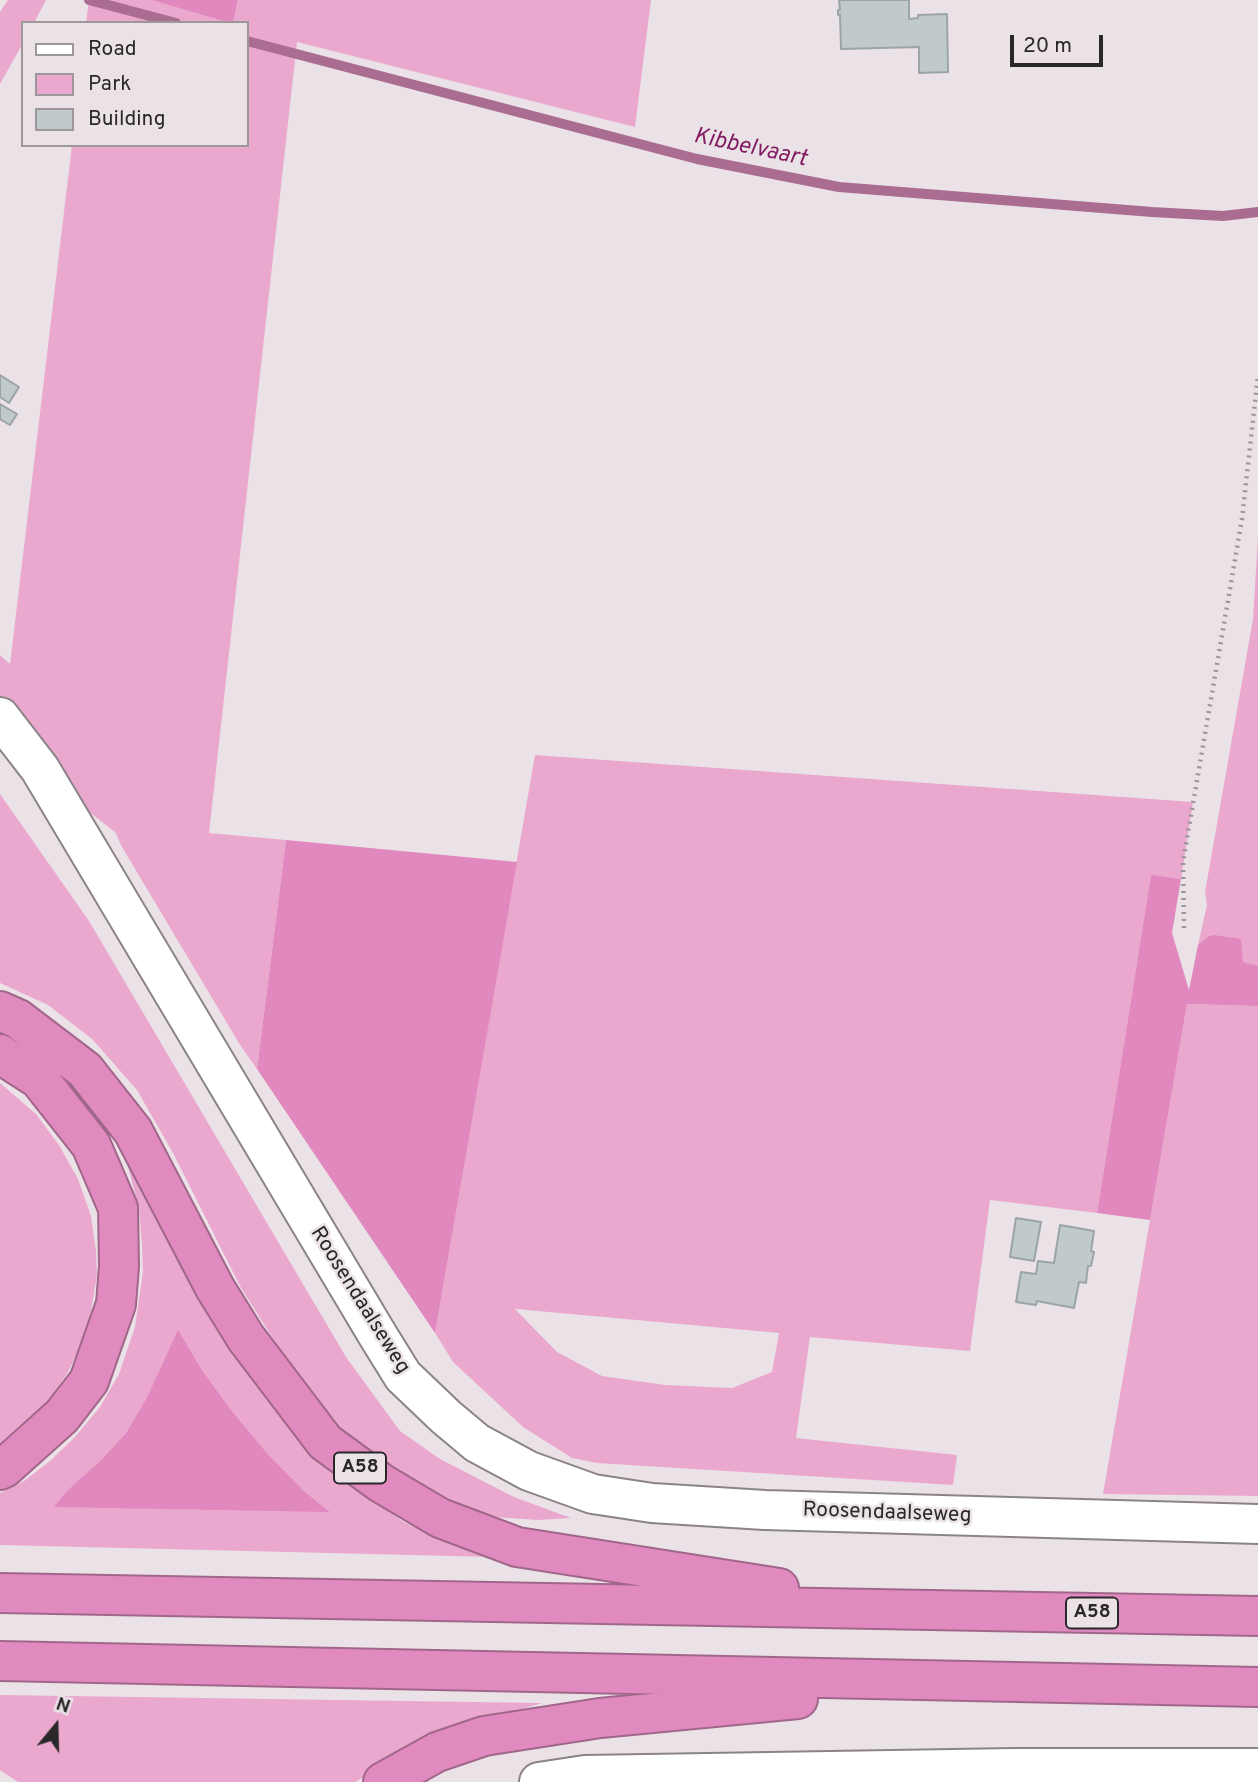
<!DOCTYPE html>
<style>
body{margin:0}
#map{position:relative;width:1258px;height:1782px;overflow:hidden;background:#eae2e6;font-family:Overpass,sans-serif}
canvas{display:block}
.legend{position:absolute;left:21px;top:21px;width:228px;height:126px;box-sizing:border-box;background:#eae2e6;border:2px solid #9d979a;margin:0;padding:9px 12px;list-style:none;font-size:21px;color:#2a2729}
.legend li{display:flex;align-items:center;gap:14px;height:35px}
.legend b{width:35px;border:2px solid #9d979a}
.north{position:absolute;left:21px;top:1691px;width:70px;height:70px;-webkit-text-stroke:5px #eae2e6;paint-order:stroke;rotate:19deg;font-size:19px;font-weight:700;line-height:28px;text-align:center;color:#2a2729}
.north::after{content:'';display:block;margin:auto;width:24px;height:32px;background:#2a2729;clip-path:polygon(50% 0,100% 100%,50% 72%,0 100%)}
.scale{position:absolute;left:1010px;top:35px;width:93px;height:32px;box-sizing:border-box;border:4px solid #2a2729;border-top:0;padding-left:9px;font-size:21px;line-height:24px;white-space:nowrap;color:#2a2729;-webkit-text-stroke:5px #eae2e6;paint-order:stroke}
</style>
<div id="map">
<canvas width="1258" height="1782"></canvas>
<ul class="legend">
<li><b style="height:9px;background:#fff"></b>Road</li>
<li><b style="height:19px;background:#eba8cf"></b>Park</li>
<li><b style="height:19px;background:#c0c9cb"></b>Building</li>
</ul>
<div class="north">N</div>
<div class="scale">20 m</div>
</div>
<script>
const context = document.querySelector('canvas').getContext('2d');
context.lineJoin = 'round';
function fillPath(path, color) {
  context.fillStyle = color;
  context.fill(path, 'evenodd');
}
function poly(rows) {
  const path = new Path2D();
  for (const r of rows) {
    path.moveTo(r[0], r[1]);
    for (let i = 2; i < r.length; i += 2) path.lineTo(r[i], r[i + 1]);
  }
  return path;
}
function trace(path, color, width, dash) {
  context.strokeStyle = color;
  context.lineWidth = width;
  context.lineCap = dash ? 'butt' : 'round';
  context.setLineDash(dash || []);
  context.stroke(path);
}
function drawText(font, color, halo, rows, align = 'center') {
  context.font = font + ' Overpass,sans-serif';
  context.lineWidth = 5;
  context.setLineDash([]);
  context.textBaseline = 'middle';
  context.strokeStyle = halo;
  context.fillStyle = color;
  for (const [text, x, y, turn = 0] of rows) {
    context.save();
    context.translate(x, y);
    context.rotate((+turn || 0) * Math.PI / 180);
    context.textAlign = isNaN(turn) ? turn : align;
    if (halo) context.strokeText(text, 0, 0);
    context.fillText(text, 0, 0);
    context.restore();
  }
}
const green = poly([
 [8,0,46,0,34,23,23,23,23,43,0,84,0,12],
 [89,0,151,0,230,23,86,23],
 [238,0,651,0,635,127,297,42,209,833,286,840,257,1069,240,1045,122,847,115,832,84,808,0,705,0,655,10,664,72,145,247,145,247,23,233,23],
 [1258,538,1258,966,1243,963,1207,937,1198,945,1207,905,1205,892,1253,619],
 [535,755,1193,802,1181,879,1151,876,1097,1213,990,1200,970,1351,810,1337,796,1438,957,1455,953,1485,597,1463,572,1458,523,1427,453,1362,435,1333],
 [515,1309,516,1309,779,1333,772,1372,732,1388,665,1385,602,1376,557,1352],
 [0,794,89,921,346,1357,400,1431,440,1459,514,1497,571,1518,538,1520,494,1517,445,1501,373,1457,339,1428,303,1386,241,1288,173,1153,137,1090,92,1039,48,1005,0,983],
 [1187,1004,1258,1006,1258,1496,1103,1494],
 [0,1083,36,1114,59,1145,78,1179,91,1216,96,1251,97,1275,91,1311,84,1338,68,1372,48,1402,23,1427,0,1444],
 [127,1163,158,1208,368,1497,404,1522,443,1541,493,1557,0,1545,0,1493,24,1481,50,1461,75,1437,100,1407,119,1374,135,1327,143,1271,142,1245,139,1209],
 [178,1331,202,1370,232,1411,267,1453,303,1490,329,1511,99,1462,126,1433,147,1397],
 [0,1695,542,1703,489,1719,392,1757,356,1782,18,1782,0,1770]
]);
const forest = poly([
 [151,0,238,0,233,23,230,23],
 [286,840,517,862,435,1333,257,1069],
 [1151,875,1181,879,1172,933,1189,990,1198,945,1207,937,1214,935,1241,939,1243,962,1258,966,1258,1006,1187,1004,1150,1220,1097,1213],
 [178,1330,202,1370,232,1411,267,1453,303,1490,330,1512,54,1507,66,1492,99,1462,126,1433,147,1397]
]);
const stream = poly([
 [89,0,176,23],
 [247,41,697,159,839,187,1152,212,1223,216,1258,212]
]);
const building = poly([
 [839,0,909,0,909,19,918,18,918,15,947,14,948,72,919,73,919,47,841,49,840,15,838,15,838,10,840,10,839,0],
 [0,375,19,387,9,403,0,397,0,375],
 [0,404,17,414,10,425,0,419,0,404],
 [1016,1218,1041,1222,1034,1261,1010,1257,1016,1218],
 [1060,1225,1094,1231,1091,1251,1094,1252,1091,1266,1088,1266,1086,1283,1079,1282,1074,1308,1037,1301,1036,1305,1016,1302,1021,1272,1036,1274,1038,1261,1054,1263,1060,1225]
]);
const path = poly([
 [1184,928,1183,862,1242,519,1258,375]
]);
const minor = poly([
 [0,717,40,769,377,1334,403,1376,446,1417,477,1443,529,1471,593,1494,652,1503,765,1510,1258,1524],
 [539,1782,585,1775,1014,1768,1258,1768]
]);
const highway = poly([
 [0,1011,18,1019,85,1070,133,1131,215,1288,246,1338,325,1442,381,1483,440,1518,517,1547,779,1588],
 [0,1054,39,1079,91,1145,118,1208,119,1266,116,1304,89,1381,62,1416,4,1468,0,1470],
 [0,1593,1258,1616],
 [0,1661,1258,1687],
 [383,1782,437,1752,484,1736,600,1718,798,1699]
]);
const shields = [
 [360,1468,52],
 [1092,1613,52]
];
const shieldNames = [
 ["A58",360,1468],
 ["A58",1092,1613]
];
const streetNames = [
 ["Roosendaalseweg",359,1301,58],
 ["Roosendaalseweg",887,1514,2]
];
const waterNames = [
 ["Kibbelvaart",750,149,12]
];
fillPath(green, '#eba8cf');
fillPath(forest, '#e188be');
trace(stream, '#ab6c92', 10);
fillPath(building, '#c0c9cb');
trace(building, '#9ba4a6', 2);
trace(minor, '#8b8487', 42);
trace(highway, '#a1678a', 42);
trace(path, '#9c969a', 4.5, [2, 5]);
trace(minor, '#fff', 38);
trace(highway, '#e18abf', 38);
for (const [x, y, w] of shields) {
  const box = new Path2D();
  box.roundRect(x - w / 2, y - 15.5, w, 31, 5);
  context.fillStyle = '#eae2e6';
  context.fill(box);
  trace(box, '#2a2729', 2);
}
drawText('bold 19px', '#2a2729', null, shieldNames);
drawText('21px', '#2a2729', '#eae2e6', streetNames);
drawText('italic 23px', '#831b63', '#eae2e6', waterNames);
</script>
